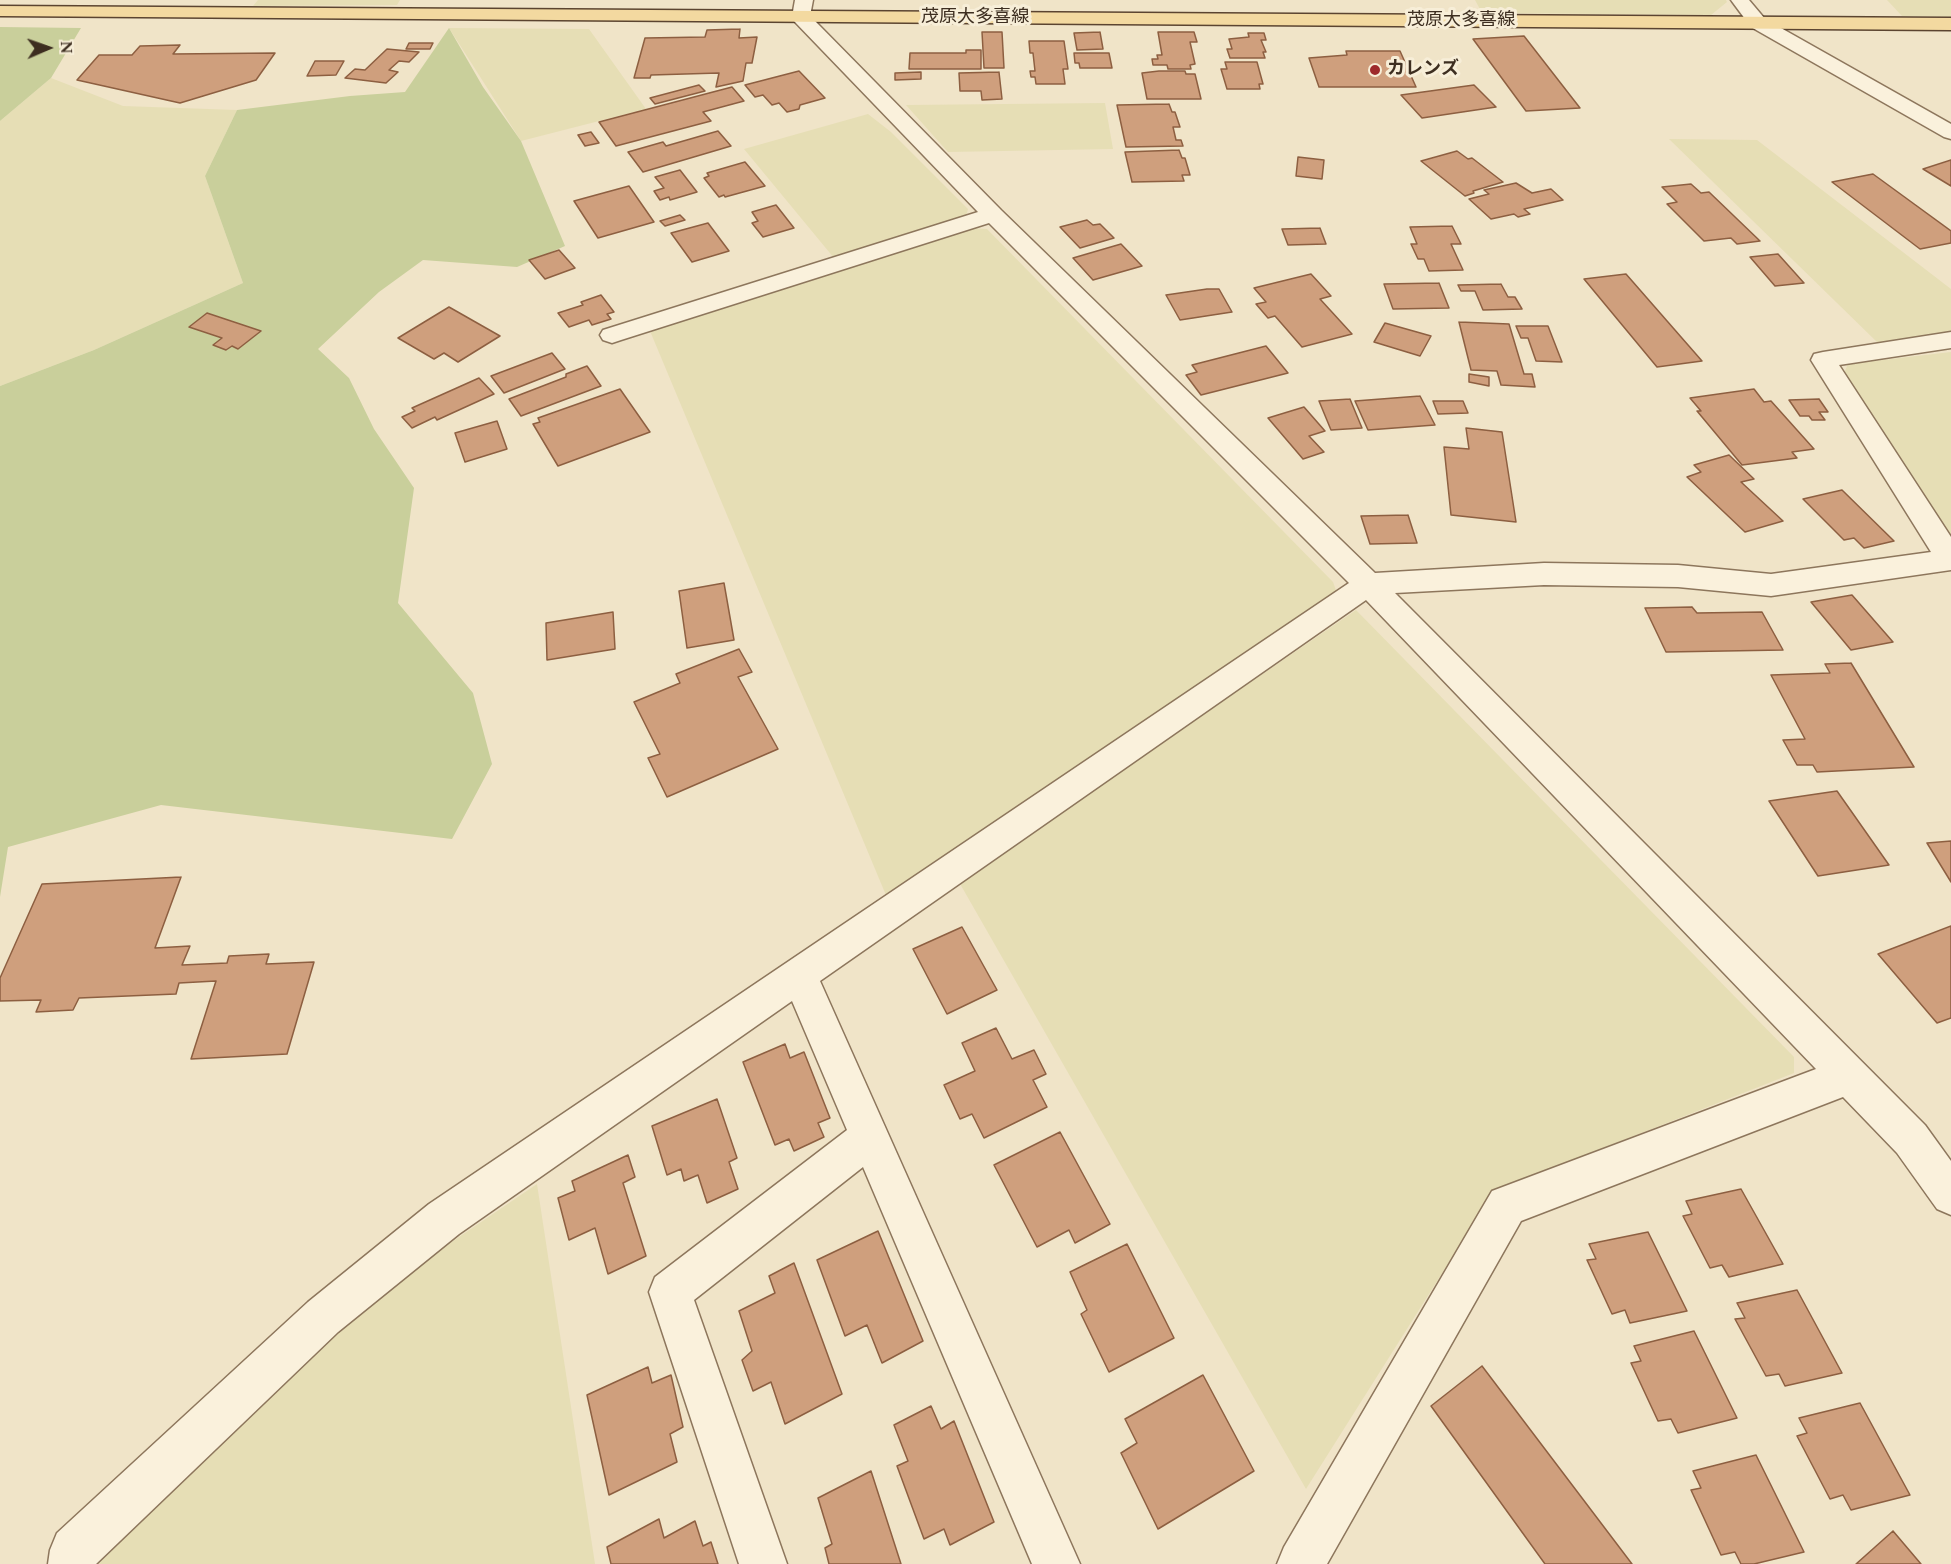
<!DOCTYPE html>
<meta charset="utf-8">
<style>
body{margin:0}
#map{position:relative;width:1951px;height:1564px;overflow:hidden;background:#f0e4c8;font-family:Spectral,serif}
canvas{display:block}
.north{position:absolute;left:18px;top:18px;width:60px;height:60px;-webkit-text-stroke:4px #f7eed8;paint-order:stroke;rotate:88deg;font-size:16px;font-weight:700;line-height:24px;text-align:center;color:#3d2e20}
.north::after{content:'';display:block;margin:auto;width:21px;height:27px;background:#3d2e20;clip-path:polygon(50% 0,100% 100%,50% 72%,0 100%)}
</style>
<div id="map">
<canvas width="1951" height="1564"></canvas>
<div class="north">N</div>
</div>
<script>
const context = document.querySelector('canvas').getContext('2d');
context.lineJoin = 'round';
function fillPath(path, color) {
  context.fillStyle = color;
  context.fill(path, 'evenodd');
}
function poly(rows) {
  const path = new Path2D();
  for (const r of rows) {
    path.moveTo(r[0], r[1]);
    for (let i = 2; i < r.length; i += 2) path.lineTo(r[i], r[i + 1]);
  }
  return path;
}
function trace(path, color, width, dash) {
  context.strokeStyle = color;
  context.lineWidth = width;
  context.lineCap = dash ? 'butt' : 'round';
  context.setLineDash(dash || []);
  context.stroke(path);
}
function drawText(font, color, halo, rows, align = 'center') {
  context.font = font + ' Spectral,"Noto Sans JP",serif';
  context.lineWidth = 6;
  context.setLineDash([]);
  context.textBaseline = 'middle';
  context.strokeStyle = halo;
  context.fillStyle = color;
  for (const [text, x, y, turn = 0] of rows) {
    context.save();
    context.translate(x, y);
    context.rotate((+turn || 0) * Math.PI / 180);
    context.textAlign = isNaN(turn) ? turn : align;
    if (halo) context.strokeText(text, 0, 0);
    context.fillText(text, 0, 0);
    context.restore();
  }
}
const farmland = poly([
 [258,0,400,0,397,5,253,6],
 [1475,0,1726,0,1727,2,1711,15,1482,13],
 [1887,0,1951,0,1951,17,1902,16],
 [449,28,589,29,646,109,521,141],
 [51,78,123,106,237,110,205,176,243,283,94,350,0,386,0,121],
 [1105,103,1113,149,948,152,906,105],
 [868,114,891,132,968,209,965,220,834,258,744,149],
 [1669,139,1757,140,1951,289,1951,333,1878,343],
 [971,228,987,229,1333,582,1338,596,888,900,650,331],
 [1951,352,1951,543,1844,373,1848,364],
 [1356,610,1794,1057,1794,1073,1494,1191,1306,1489,959,882],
 [537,1184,595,1564,97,1564,111,1542,216,1435,406,1273]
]);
const green = poly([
 [0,27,81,28,51,78,0,121],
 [449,28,483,87,521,141,565,246,517,267,423,260,379,292,318,349,349,378,374,429,414,488,398,603,473,693,492,764,452,839,161,805,8,847,0,897,0,386,94,350,243,283,205,176,237,110,350,96,405,92]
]);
const building = poly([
 [740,29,739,38,757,37,752,63,746,63,743,81,716,87,719,73,651,75,650,78,634,78,645,38,705,37,707,30,740,29],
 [982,32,1002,32,1004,68,984,68,982,32],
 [1100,32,1103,49,1077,50,1074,33,1100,32],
 [1158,32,1194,32,1197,42,1190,42,1195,64,1190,65,1191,69,1168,69,1167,65,1153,65,1152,59,1158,59,1157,55,1162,55,1158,32],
 [1248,33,1264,33,1266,40,1261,40,1266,52,1263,52,1265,58,1230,58,1227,49,1232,49,1229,39,1249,37,1248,33],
 [1524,36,1580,108,1526,111,1473,39,1524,36],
 [1029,41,1064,41,1068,69,1063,69,1065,84,1036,84,1035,77,1031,77,1030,71,1035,71,1033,53,1030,53,1029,41],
 [409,43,433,43,430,49,406,49,409,43],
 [180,45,173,54,275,53,256,80,180,103,77,80,99,55,132,55,140,46,180,45],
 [387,49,419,52,409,62,399,61,389,70,398,72,386,83,345,78,355,69,365,70,387,49],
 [966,50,981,50,981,69,909,69,910,53,966,53,966,50],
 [1346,51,1400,51,1416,87,1319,87,1309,58,1347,55,1346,51],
 [1074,53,1109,53,1112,68,1080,68,1079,63,1075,63,1074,53],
 [315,61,344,61,336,75,307,76,315,61],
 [1225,62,1257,62,1263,84,1259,84,1260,89,1227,89,1221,69,1227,69,1225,62],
 [799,71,825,98,800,105,799,109,787,112,779,103,772,105,763,95,755,97,745,85,799,71],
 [1159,71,1185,71,1186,74,1195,74,1201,99,1147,99,1142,73,1159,71],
 [921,72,921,79,895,80,895,73,921,72],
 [999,72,1002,99,982,100,981,91,960,91,959,73,999,72],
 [699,85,705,91,655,104,650,98,699,85],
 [1474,85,1496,107,1422,118,1401,95,1474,85],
 [732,87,744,101,703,112,711,121,616,146,599,122,732,87],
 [1169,104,1172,112,1175,112,1180,127,1173,127,1176,140,1181,140,1183,146,1126,147,1117,105,1169,104],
 [718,131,731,146,643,172,628,152,663,142,666,146,718,131],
 [591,132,599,143,585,146,578,135,591,132],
 [1179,150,1182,158,1185,158,1190,175,1182,175,1184,181,1132,182,1125,152,1179,150],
 [1457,151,1468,159,1472,158,1503,182,1473,191,1474,193,1465,196,1421,161,1457,151],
 [1298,157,1324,160,1322,179,1296,176,1298,157],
 [1951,160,1951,186,1923,169,1951,160],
 [745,162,765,186,725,197,724,195,719,197,704,178,709,176,707,173,745,162],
 [680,170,697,192,670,200,669,197,660,200,654,191,664,188,655,177,680,170],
 [1873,174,1951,231,1951,243,1920,249,1832,182,1873,174],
 [1516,183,1532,193,1551,189,1563,200,1524,209,1530,214,1518,217,1514,214,1491,219,1469,199,1489,194,1484,190,1516,183],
 [1691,184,1701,193,1709,192,1760,241,1737,244,1731,238,1704,241,1667,204,1677,202,1662,187,1691,184],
 [629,186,654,222,598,238,574,201,629,186],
 [776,205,794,228,763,237,752,223,758,221,752,212,776,205],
 [680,215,685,220,665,226,660,221,680,215],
 [1087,220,1093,225,1100,224,1114,238,1080,248,1060,227,1087,220],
 [708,223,729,251,692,262,671,233,708,223],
 [1452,226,1461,244,1451,244,1463,270,1429,271,1424,259,1418,259,1411,244,1417,244,1410,227,1452,226],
 [1320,228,1326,244,1288,245,1282,229,1320,228],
 [1121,244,1142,266,1093,280,1073,258,1121,244],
 [559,250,575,268,545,279,529,260,559,250],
 [1778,254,1804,283,1775,286,1750,257,1778,254],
 [1311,274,1331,296,1320,299,1352,334,1302,347,1275,316,1268,318,1256,304,1266,302,1254,288,1311,274],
 [1626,274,1702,361,1657,367,1584,279,1626,274],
 [1439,283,1449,308,1393,309,1384,284,1439,283],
 [1501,284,1508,297,1515,297,1522,309,1483,310,1475,291,1461,291,1458,285,1501,284],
 [1207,289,1219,289,1232,312,1180,320,1166,295,1207,289],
 [601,295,614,312,607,314,611,319,592,325,589,320,569,327,558,313,583,305,581,302,601,295],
 [449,307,500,336,458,362,444,353,434,359,398,338,449,307],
 [207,313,261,331,238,349,232,346,226,350,213,345,222,338,189,327,207,313],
 [1459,322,1509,324,1524,374,1532,374,1535,387,1501,385,1497,371,1471,370,1459,322],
 [1385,323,1431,336,1420,356,1374,342,1385,323],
 [1516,326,1548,326,1562,362,1536,361,1528,338,1521,338,1516,326],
 [1266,346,1288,373,1201,395,1186,375,1197,372,1192,365,1266,346],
 [552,353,565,369,504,393,491,376,552,353],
 [587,366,601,386,521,416,509,399,566,377,566,374,587,366],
 [1469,374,1489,377,1489,386,1469,382,1469,374],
 [479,378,494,394,437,420,435,417,412,428,402,417,415,411,412,408,479,378],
 [620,389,650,432,558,466,533,424,540,422,538,418,620,389],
 [1754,389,1764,402,1771,401,1814,449,1792,452,1797,458,1742,465,1697,411,1701,411,1690,398,1754,389],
 [1420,396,1435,425,1368,430,1355,401,1420,396],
 [1350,399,1362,428,1331,430,1319,401,1350,399],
 [1819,399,1828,412,1819,412,1825,420,1812,420,1809,416,1800,416,1789,400,1819,399],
 [1433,401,1463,401,1468,413,1438,414,1433,401],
 [1304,407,1325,431,1309,436,1324,452,1303,459,1268,418,1304,407],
 [497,421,507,449,465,462,455,433,497,421],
 [1466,428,1502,432,1516,522,1451,515,1444,447,1469,449,1466,428],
 [1729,455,1754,479,1741,482,1783,521,1745,532,1687,477,1701,472,1694,465,1729,455],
 [1842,490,1894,541,1864,548,1854,538,1844,540,1803,499,1842,490],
 [1408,515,1417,543,1370,544,1361,516,1408,515],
 [724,583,734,640,687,648,679,591,724,583],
 [1852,595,1893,642,1851,650,1811,602,1852,595],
 [1692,607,1697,613,1762,612,1783,650,1666,652,1645,608,1692,607],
 [613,612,615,649,547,660,546,623,613,612],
 [739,649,752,672,738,677,778,749,667,797,648,758,660,754,634,702,680,683,676,674,739,649],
 [1851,663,1914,767,1817,772,1813,765,1797,765,1783,740,1805,739,1771,675,1830,673,1825,664,1851,663],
 [1837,791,1889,865,1818,876,1769,801,1837,791],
 [1951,841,1951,882,1927,843,1951,841],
 [181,877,155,948,190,946,182,965,227,963,229,956,269,954,266,964,314,962,287,1054,191,1059,216,981,179,983,176,994,79,998,73,1010,36,1012,41,1000,0,1001,0,978,42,884,181,877],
 [1951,926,1951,1018,1937,1023,1878,954,1951,926],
 [962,927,997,990,947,1014,913,949,962,927],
 [996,1028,1012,1059,1034,1050,1046,1074,1033,1080,1047,1107,984,1138,972,1114,960,1119,944,1085,975,1071,962,1043,996,1028],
 [785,1044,790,1058,804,1052,830,1118,818,1123,824,1137,794,1151,789,1139,775,1145,743,1062,785,1044],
 [717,1099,737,1158,729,1162,738,1189,707,1203,698,1175,684,1181,681,1169,667,1175,652,1126,717,1099],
 [1060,1132,1110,1224,1075,1243,1069,1230,1037,1247,994,1165,1060,1132],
 [628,1155,635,1177,623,1183,646,1256,608,1274,595,1228,569,1240,558,1198,575,1191,572,1181,628,1155],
 [1741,1189,1783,1264,1729,1277,1722,1265,1710,1268,1683,1216,1692,1214,1686,1201,1741,1189],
 [878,1231,923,1341,882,1363,867,1325,845,1336,817,1260,878,1231],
 [1648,1232,1687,1311,1630,1323,1625,1310,1612,1314,1587,1260,1596,1259,1589,1244,1648,1232],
 [1127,1244,1174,1338,1109,1372,1081,1314,1087,1310,1070,1272,1127,1244],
 [794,1263,842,1394,785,1424,771,1382,753,1391,742,1360,752,1351,739,1311,775,1293,769,1276,794,1263],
 [1797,1290,1842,1373,1785,1386,1779,1374,1766,1376,1735,1319,1745,1318,1737,1303,1797,1290],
 [1694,1331,1737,1418,1678,1433,1671,1419,1658,1421,1631,1363,1641,1361,1634,1346,1694,1331],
 [1482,1366,1632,1564,1545,1564,1431,1406,1482,1366],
 [648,1367,652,1383,671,1375,683,1427,670,1434,677,1462,609,1495,587,1395,648,1367],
 [1203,1375,1254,1471,1158,1529,1121,1453,1137,1443,1125,1419,1203,1375],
 [1860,1403,1910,1495,1851,1510,1843,1495,1830,1499,1797,1436,1807,1433,1799,1418,1860,1403],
 [931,1406,941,1429,954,1421,994,1522,950,1545,944,1529,924,1539,897,1466,908,1461,894,1425,931,1406],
 [1756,1455,1804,1552,1754,1564,1741,1564,1735,1552,1721,1555,1691,1490,1701,1488,1693,1471,1756,1455],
 [871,1471,901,1564,829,1564,825,1548,832,1544,818,1498,871,1471],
 [659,1519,664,1538,695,1521,703,1546,711,1542,718,1564,611,1564,607,1547,659,1519],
 [1893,1531,1921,1564,1856,1564,1893,1531]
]);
const minor = poly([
 [795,0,813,0,810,16,816,22,1001,210,1375,573,1544,563,1678,565,1771,574,1931,552,1811,360,1814,354,1823,352,1951,332,1951,348,1839,365,1951,537,1951,570,1771,596,1678,587,1544,585,1395,593,1925,1125,1951,1161,1951,1215,1937,1209,1897,1153,1843,1097,1521,1221,1327,1564,1277,1564,1284,1547,1492,1191,1816,1069,1366,600,820,981,1080,1564,1032,1564,863,1167,694,1300,787,1564,739,1564,649,1292,655,1277,847,1130,792,1001,459,1234,338,1332,96,1564,48,1564,50,1550,57,1533,308,1302,429,1204,1349,583,989,223,621,340,612,343,603,340,600,335,603,330,978,212,794,21,792,17,795,0],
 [1731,0,1749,0,1765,19,1951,124,1951,139,1944,137,1751,27,1731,0]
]);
const major = poly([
 [0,6,1951,18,1951,30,0,16,0,6]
]);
const markers = [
 [1375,70,6,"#9e2a2b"]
];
const farStreetnames = [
 ["茂原大多喜線",975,18],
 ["茂原大多喜線",1461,21]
];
const farPoinames = [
 ["カレンズ",1387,70]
];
fillPath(farmland, '#e6deb5');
fillPath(green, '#c9cf9b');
fillPath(building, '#cf9f7d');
trace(building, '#8d5f41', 1.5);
trace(minor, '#8d765c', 3);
trace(major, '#5b4430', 3);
fillPath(minor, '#faf1dc');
fillPath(major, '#f3d9a0');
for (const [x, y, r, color] of markers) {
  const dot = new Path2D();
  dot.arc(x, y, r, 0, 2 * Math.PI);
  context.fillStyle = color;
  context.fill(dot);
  trace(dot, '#f7eed8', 2);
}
drawText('18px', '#3d2e20', '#f7eed8', farStreetnames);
drawText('bold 18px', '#3d2e20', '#f7eed8', farPoinames, 'left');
</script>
